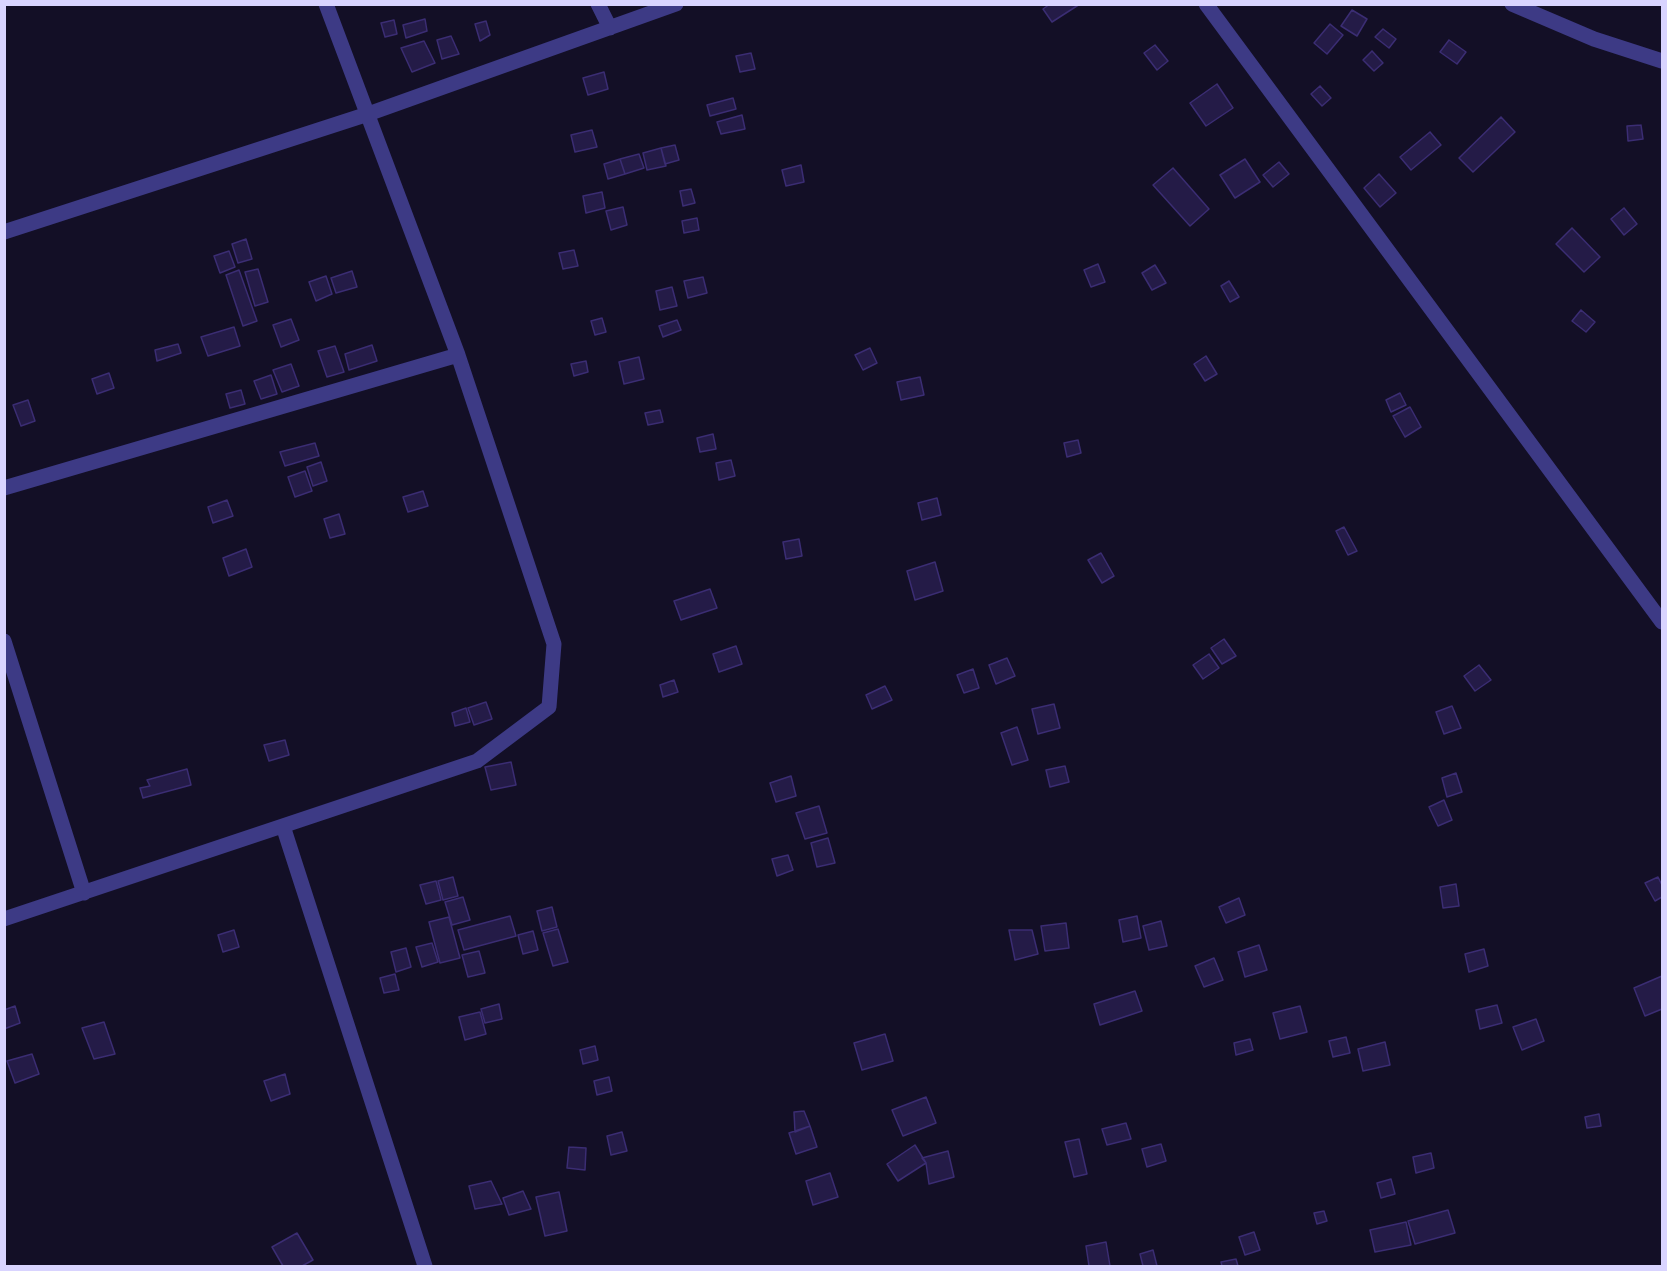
<!DOCTYPE html>
<style>
body{margin:0}
#map{position:relative;width:1667px;height:1271px;overflow:hidden;background:#130f26;font-family:"Open Sans",sans-serif}
canvas{display:block}
.frame{position:absolute;inset:0;border:6px solid #d9d4ff;pointer-events:none}
</style>
<div id="map">
<canvas width="1667" height="1271"></canvas>
<div class="frame"></div>
</div>
<script>
const context = document.querySelector('canvas').getContext('2d');
context.lineJoin = 'round';
function fillPath(path, color) {
  context.fillStyle = color;
  context.fill(path, 'evenodd');
}
function poly(rows) {
  const path = new Path2D();
  for (const r of rows) {
    path.moveTo(r[0], r[1]);
    for (let i = 2; i < r.length; i += 2) path.lineTo(r[i], r[i + 1]);
  }
  return path;
}
function trace(path, color, width, dash) {
  context.strokeStyle = color;
  context.lineWidth = width;
  context.lineCap = dash ? 'butt' : 'round';
  context.setLineDash(dash || []);
  context.stroke(path);
}
const building = poly([
 [1050,4,1080,4,1052,22,1043,9,1050,4],
 [1352,10,1367,19,1357,36,1341,26,1352,10],
 [425,19,427,31,406,38,403,25,425,19],
 [394,20,397,34,385,37,381,23,394,20],
 [486,21,490,35,480,41,475,24,486,21],
 [1330,24,1343,35,1327,54,1314,43,1330,24],
 [1383,29,1396,39,1389,48,1375,37,1383,29],
 [451,36,459,54,442,59,437,40,451,36],
 [1449,40,1466,52,1457,64,1440,52,1449,40],
 [424,41,435,63,412,72,401,48,424,41],
 [1155,45,1168,61,1157,70,1144,53,1155,45],
 [1372,51,1383,63,1374,71,1363,60,1372,51],
 [751,53,755,69,740,72,736,56,751,53],
 [604,72,608,89,588,95,583,78,604,72],
 [1217,84,1233,108,1206,126,1190,103,1217,84],
 [1320,86,1331,98,1322,106,1311,94,1320,86],
 [733,98,736,109,710,116,707,105,733,98],
 [742,115,745,129,721,134,717,122,742,115],
 [1501,117,1515,132,1473,172,1459,158,1501,117],
 [1641,125,1643,139,1628,141,1627,126,1641,125],
 [592,130,597,147,575,152,571,135,592,130],
 [1430,132,1441,145,1411,170,1400,157,1430,132],
 [675,145,679,160,665,164,661,148,675,145],
 [661,148,666,166,647,170,643,153,661,148],
 [639,154,644,168,625,174,620,159,639,154],
 [620,159,625,174,608,179,604,164,620,159],
 [1245,159,1260,182,1235,198,1220,175,1245,159],
 [1279,162,1289,174,1273,187,1263,175,1279,162],
 [801,165,804,182,786,186,782,170,801,165],
 [1173,168,1209,209,1190,226,1153,185,1173,168],
 [1379,174,1396,193,1380,207,1364,188,1379,174],
 [691,189,695,203,683,206,680,191,691,189],
 [602,192,605,208,586,213,583,196,602,192],
 [623,207,627,225,611,230,606,211,623,207],
 [1624,208,1637,224,1624,235,1611,219,1624,208],
 [697,218,699,230,684,233,682,221,697,218],
 [1572,228,1600,257,1584,272,1556,244,1572,228],
 [246,239,252,259,238,263,232,244,246,239],
 [574,250,578,266,563,269,559,253,574,250],
 [229,251,235,267,220,273,214,256,229,251],
 [1098,264,1105,282,1091,287,1084,270,1098,264],
 [1155,265,1166,283,1152,290,1142,273,1155,265],
 [258,269,268,302,255,306,245,272,258,269],
 [239,270,257,321,243,326,226,275,239,270],
 [352,271,357,287,336,293,331,278,352,271],
 [326,276,332,294,316,301,309,282,326,276],
 [703,277,707,293,688,298,684,281,703,277],
 [1229,281,1239,297,1230,302,1221,286,1229,281],
 [672,287,677,306,660,310,656,291,672,287],
 [1581,310,1595,322,1586,332,1572,321,1581,310],
 [602,318,606,332,595,335,591,321,602,318],
 [291,319,299,340,281,347,273,325,291,319],
 [677,320,681,330,663,337,659,326,677,320],
 [234,327,240,346,208,356,201,337,234,327],
 [178,344,181,353,157,361,155,350,178,344],
 [372,345,377,361,349,370,345,354,372,345],
 [335,346,344,372,327,377,318,351,335,346],
 [870,348,877,363,863,370,855,355,870,348],
 [1206,356,1217,374,1205,381,1194,364,1206,356],
 [639,357,644,379,624,384,619,362,639,357],
 [586,361,588,372,574,376,571,364,586,361],
 [291,364,299,386,282,392,273,370,291,364],
 [109,373,114,388,97,394,92,379,109,373],
 [271,375,277,394,261,399,254,381,271,375],
 [920,377,924,395,901,400,897,382,920,377],
 [241,390,245,404,230,408,226,394,241,390],
 [1400,393,1406,405,1391,412,1386,400,1400,393],
 [28,400,35,421,21,426,13,405,28,400],
 [1410,407,1421,427,1405,437,1393,416,1410,407],
 [660,410,663,422,648,425,645,413,660,410],
 [713,434,716,449,700,452,697,438,713,434],
 [1078,440,1081,453,1067,457,1064,443,1078,440],
 [315,443,319,456,285,466,280,452,315,443],
 [731,460,735,476,719,480,716,463,731,460],
 [321,462,327,481,313,486,307,467,321,462],
 [305,471,312,491,295,497,288,477,305,471],
 [423,491,428,506,408,512,403,497,423,491],
 [937,498,941,515,922,520,918,503,937,498],
 [227,500,233,516,213,523,208,507,227,500],
 [339,514,345,534,330,538,324,519,339,514],
 [1344,527,1357,551,1348,555,1336,531,1344,527],
 [799,539,802,556,786,559,783,542,799,539],
 [246,549,252,567,229,576,223,558,246,549],
 [1101,553,1114,576,1102,583,1088,560,1101,553],
 [935,562,943,591,915,600,907,571,935,562],
 [710,589,717,608,681,620,674,601,710,589],
 [1224,639,1236,656,1222,664,1211,648,1224,639],
 [736,646,742,664,719,672,713,654,736,646],
 [1209,654,1219,668,1203,679,1193,665,1209,654],
 [1007,658,1015,676,996,684,989,665,1007,658],
 [1479,665,1491,680,1475,691,1464,676,1479,665],
 [973,669,979,688,964,693,957,675,973,669],
 [674,680,678,692,663,697,660,685,674,680],
 [885,686,892,700,872,709,866,695,885,686],
 [486,702,492,719,474,725,468,708,486,702],
 [1054,704,1060,728,1038,734,1032,709,1054,704],
 [1452,706,1461,728,1444,734,1436,712,1452,706],
 [466,708,470,722,455,726,452,713,466,708],
 [1017,727,1028,760,1012,765,1001,733,1017,727],
 [285,740,289,755,269,761,264,745,285,740],
 [511,762,516,785,491,790,485,767,511,762],
 [1065,766,1069,782,1050,787,1046,770,1065,766],
 [187,769,191,785,143,798,140,788,150,786,147,780,187,769],
 [1456,773,1462,792,1447,797,1442,778,1456,773],
 [791,776,796,796,776,802,770,783,791,776],
 [1444,800,1452,820,1438,826,1429,807,1444,800],
 [819,806,827,833,805,839,796,813,819,806],
 [828,838,835,863,817,867,811,843,828,838],
 [788,855,793,870,777,876,772,859,788,855],
 [453,877,458,896,443,900,438,881,453,877],
 [1658,877,1662,885,1662,897,1655,901,1645,883,1658,877],
 [436,881,441,900,426,904,420,885,436,881],
 [1456,884,1459,906,1443,908,1440,887,1456,884],
 [463,897,470,920,452,925,445,902,463,897],
 [1239,898,1245,915,1226,923,1219,907,1239,898],
 [552,907,557,927,542,931,537,911,552,907],
 [510,916,516,936,464,950,458,930,510,916],
 [1137,916,1141,938,1123,942,1119,920,1137,916],
 [449,917,460,958,440,963,429,922,449,917],
 [1161,921,1167,946,1149,950,1143,926,1161,921],
 [1066,923,1069,948,1045,951,1041,926,1066,923],
 [558,929,568,962,553,966,543,933,558,929],
 [234,930,239,947,223,952,218,935,234,930],
 [1009,930,1032,930,1038,954,1015,960,1009,930],
 [533,931,538,950,523,954,518,935,533,931],
 [432,943,438,962,422,967,416,947,432,943],
 [1259,945,1267,970,1245,977,1238,952,1259,945],
 [406,948,411,967,396,972,391,952,406,948],
 [1484,949,1488,966,1469,972,1465,954,1484,949],
 [479,951,485,973,468,977,462,955,479,951],
 [1214,958,1223,980,1204,987,1195,966,1214,958],
 [395,974,399,990,384,993,380,978,395,974],
 [1662,976,1662,1009,1645,1016,1634,988,1662,976],
 [1135,991,1142,1011,1100,1025,1094,1004,1135,991],
 [499,1004,502,1019,485,1023,481,1009,499,1004],
 [1497,1005,1502,1023,1480,1029,1476,1010,1497,1005],
 [15,1006,20,1023,4,1029,4,1010,15,1006],
 [1300,1006,1307,1032,1280,1039,1273,1013,1300,1006],
 [480,1012,486,1034,465,1040,459,1017,480,1012],
 [1536,1019,1544,1041,1522,1050,1513,1027,1536,1019],
 [104,1022,115,1054,94,1059,82,1028,104,1022],
 [885,1034,893,1061,862,1070,854,1043,885,1034],
 [1346,1037,1350,1053,1333,1057,1329,1041,1346,1037],
 [1250,1039,1253,1050,1236,1055,1234,1043,1250,1039],
 [1385,1042,1390,1065,1363,1071,1358,1049,1385,1042],
 [595,1046,598,1060,583,1064,580,1050,595,1046],
 [32,1054,39,1074,15,1083,7,1061,32,1054],
 [285,1074,290,1094,271,1101,264,1081,285,1074],
 [609,1077,612,1091,597,1095,594,1081,609,1077],
 [926,1097,936,1123,903,1136,892,1110,926,1097],
 [804,1111,810,1126,795,1132,794,1112,804,1111],
 [1599,1114,1601,1126,1587,1128,1585,1117,1599,1114],
 [1126,1123,1131,1139,1107,1145,1102,1129,1126,1123],
 [810,1126,817,1147,796,1154,789,1133,810,1126],
 [622,1132,627,1151,611,1155,607,1136,622,1132],
 [1079,1139,1087,1174,1074,1177,1065,1142,1079,1139],
 [1161,1144,1166,1161,1147,1167,1142,1149,1161,1144],
 [915,1145,926,1163,898,1181,887,1164,915,1145],
 [569,1147,586,1148,585,1170,567,1168,569,1147],
 [948,1151,954,1177,929,1184,926,1163,922,1158,948,1151],
 [1431,1153,1434,1168,1416,1173,1413,1157,1431,1153],
 [830,1173,838,1197,813,1205,806,1181,830,1173],
 [1391,1179,1395,1194,1381,1198,1377,1183,1391,1179],
 [491,1181,502,1204,475,1209,469,1186,491,1181],
 [523,1191,531,1209,509,1215,503,1198,523,1191],
 [559,1192,567,1231,545,1236,536,1197,559,1192],
 [1448,1210,1455,1233,1415,1244,1408,1221,1448,1210],
 [1324,1211,1327,1221,1317,1224,1314,1213,1324,1211],
 [1406,1222,1411,1245,1375,1252,1370,1230,1406,1222],
 [1254,1232,1260,1250,1245,1255,1239,1237,1254,1232],
 [297,1233,313,1260,302,1266,283,1266,272,1247,297,1233],
 [1106,1242,1110,1266,1089,1266,1086,1246,1106,1242],
 [1153,1250,1157,1266,1143,1266,1140,1254,1153,1250],
 [1236,1259,1238,1266,1222,1266,1221,1262,1236,1259]
]);
const minor = poly([
 [598,4,610,28],
 [1206,4,1662,622],
 [1512,4,1594,39,1662,61],
 [4,232,368,114,676,4],
 [4,488,458,355],
 [4,641,84,893],
 [283,826,425,1266],
 [4,919,477,761,549,707,554,644,458,355,326,4]
]);
fillPath(building, '#241b47');
trace(building, '#3b2d73', 1.5);
trace(minor, '#3d3a85', 15);
</script>
